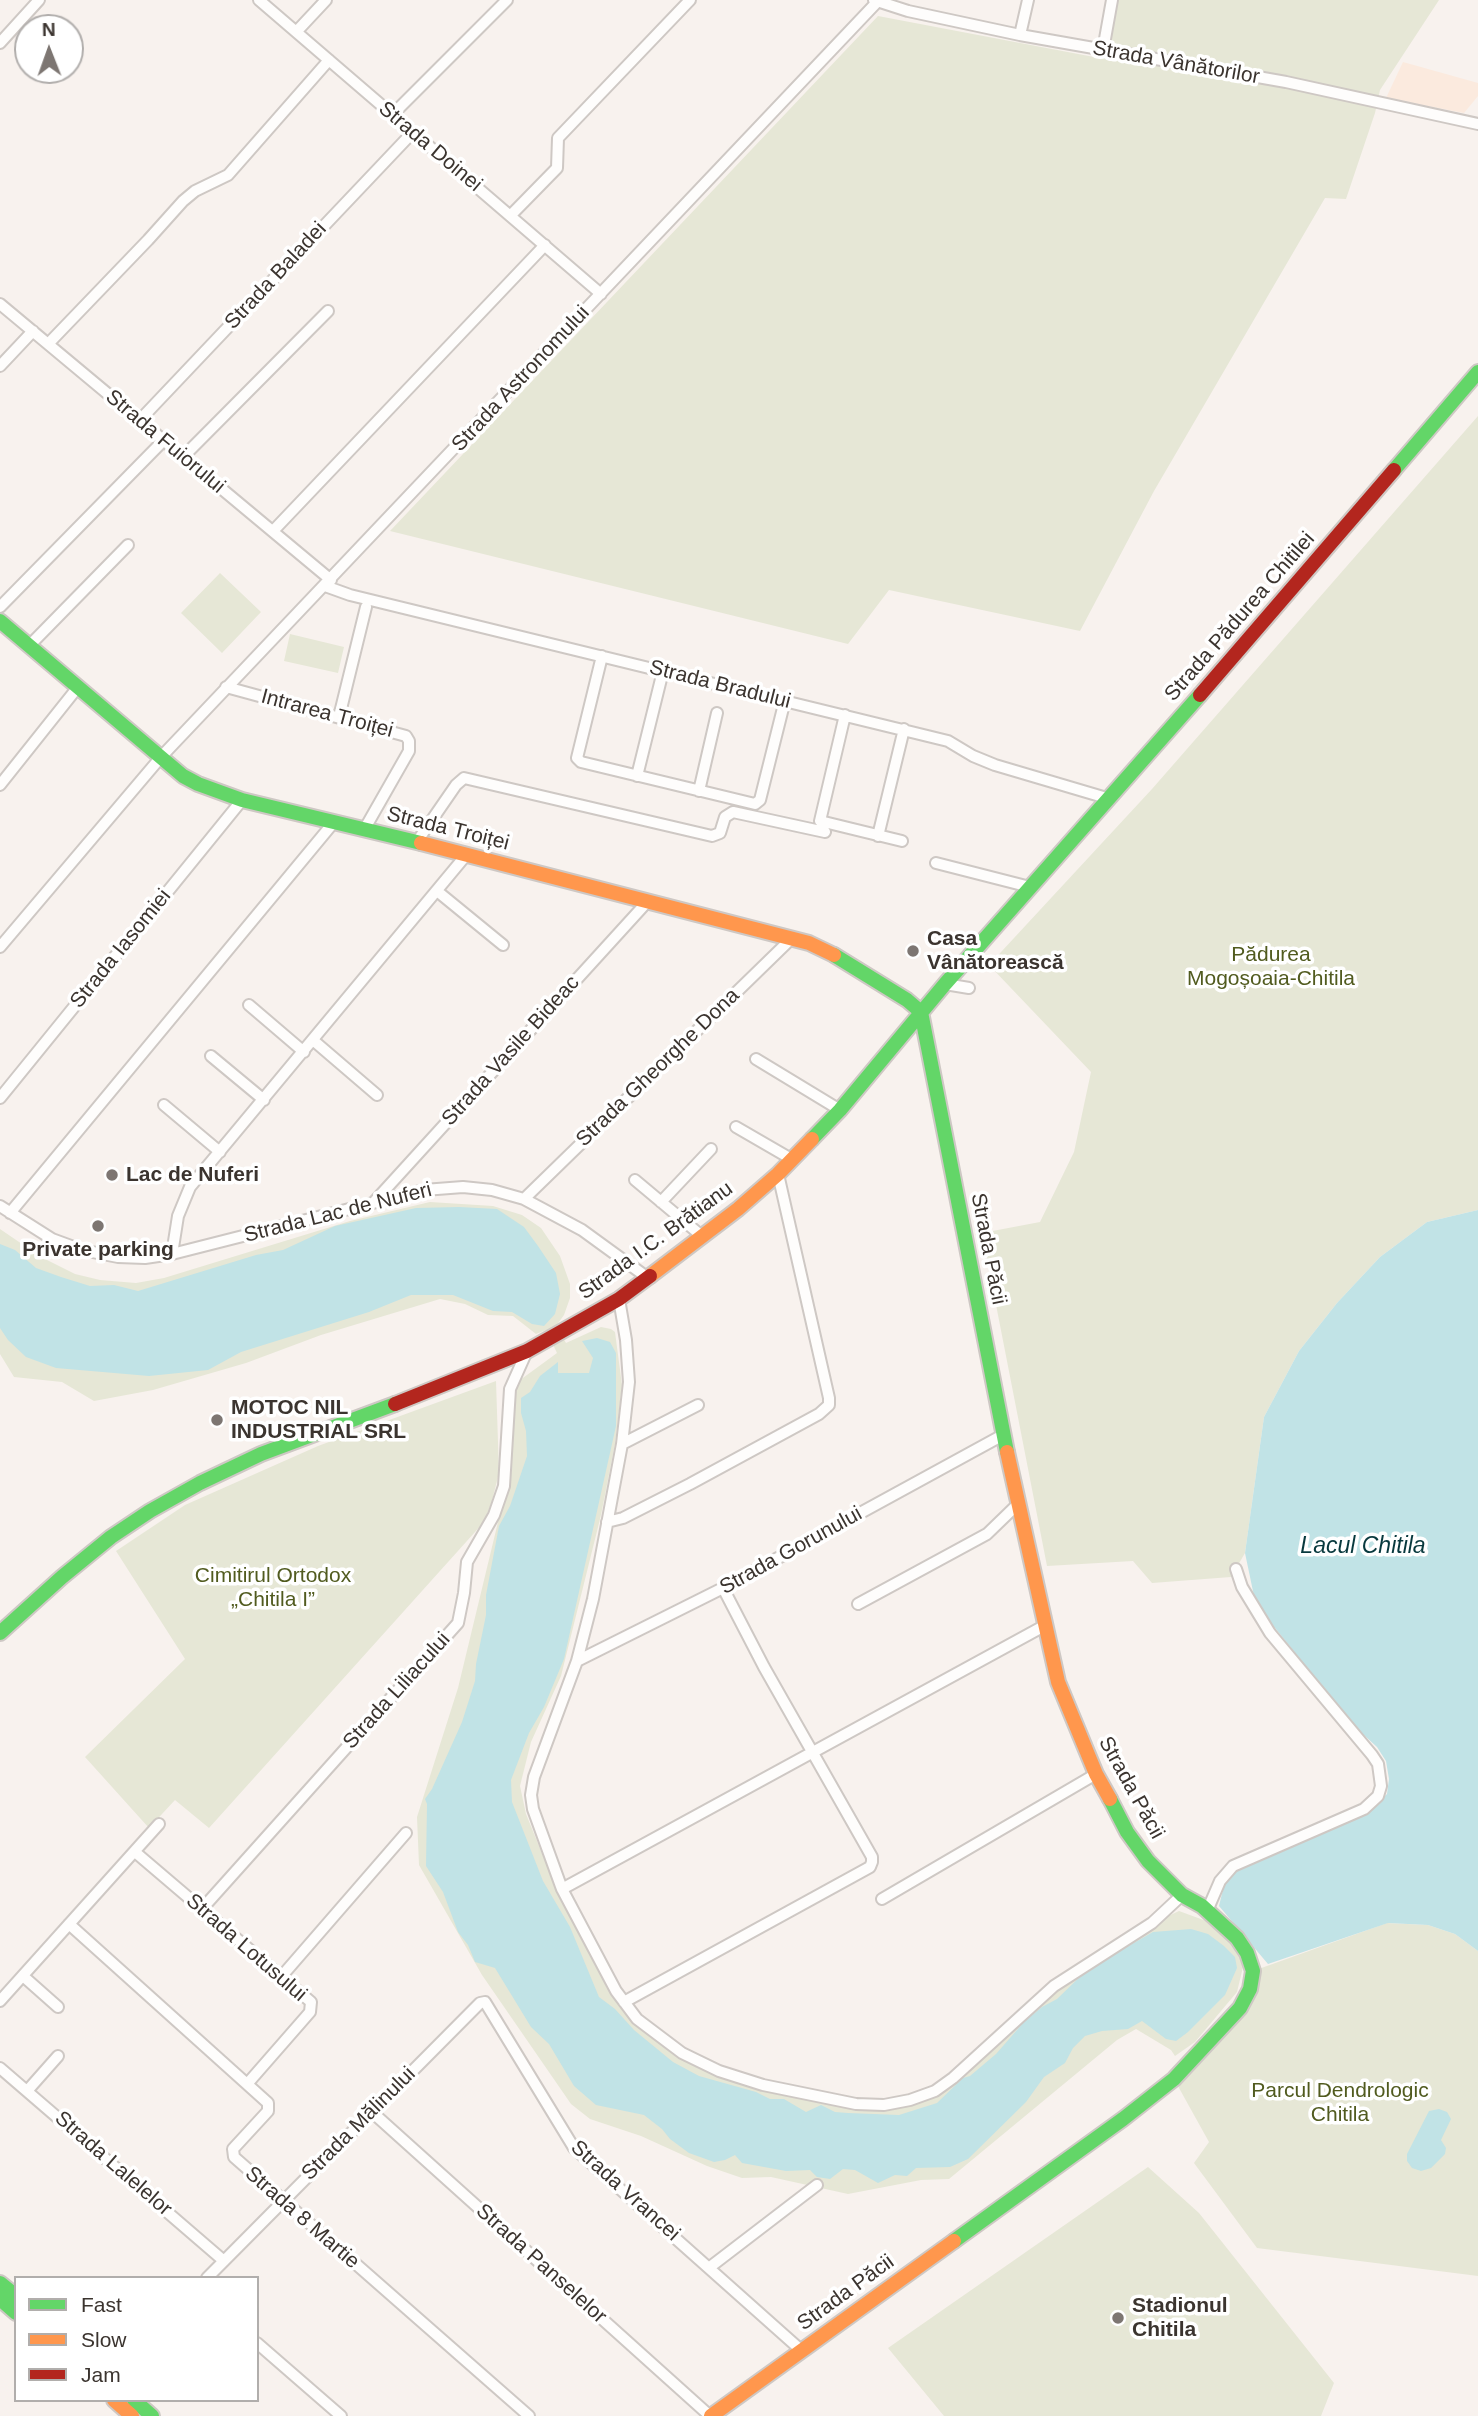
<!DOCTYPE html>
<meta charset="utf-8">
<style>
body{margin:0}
#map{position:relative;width:1478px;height:2416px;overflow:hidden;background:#f8f2ee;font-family:Helvetica,sans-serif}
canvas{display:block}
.legend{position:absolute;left:14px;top:2276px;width:245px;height:126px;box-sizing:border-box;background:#fff;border:2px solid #b1aeac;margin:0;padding:9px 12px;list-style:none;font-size:21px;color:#3b342f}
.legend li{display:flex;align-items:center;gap:14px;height:35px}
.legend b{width:35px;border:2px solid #b1aeac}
.north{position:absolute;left:14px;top:14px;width:70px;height:70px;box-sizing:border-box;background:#fff;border:2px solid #b1aeac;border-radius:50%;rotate:359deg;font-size:19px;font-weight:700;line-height:28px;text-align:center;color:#3b342f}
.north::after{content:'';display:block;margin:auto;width:24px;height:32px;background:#7d7672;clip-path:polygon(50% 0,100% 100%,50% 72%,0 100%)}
</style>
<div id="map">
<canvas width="1478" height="2416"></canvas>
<ul class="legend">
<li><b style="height:9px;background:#63d668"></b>Fast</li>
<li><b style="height:9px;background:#ff974d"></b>Slow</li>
<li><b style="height:9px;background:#b3261e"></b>Jam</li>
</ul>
<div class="north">N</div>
</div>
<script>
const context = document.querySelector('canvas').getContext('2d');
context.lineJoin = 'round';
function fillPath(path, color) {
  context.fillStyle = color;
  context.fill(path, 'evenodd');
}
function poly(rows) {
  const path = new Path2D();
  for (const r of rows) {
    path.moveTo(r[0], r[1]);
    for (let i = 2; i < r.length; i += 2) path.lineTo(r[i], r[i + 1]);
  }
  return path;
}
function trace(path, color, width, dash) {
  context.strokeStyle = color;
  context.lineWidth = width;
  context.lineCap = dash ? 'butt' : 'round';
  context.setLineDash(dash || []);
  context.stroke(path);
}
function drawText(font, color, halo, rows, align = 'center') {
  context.font = font + ' Helvetica,sans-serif';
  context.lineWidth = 7;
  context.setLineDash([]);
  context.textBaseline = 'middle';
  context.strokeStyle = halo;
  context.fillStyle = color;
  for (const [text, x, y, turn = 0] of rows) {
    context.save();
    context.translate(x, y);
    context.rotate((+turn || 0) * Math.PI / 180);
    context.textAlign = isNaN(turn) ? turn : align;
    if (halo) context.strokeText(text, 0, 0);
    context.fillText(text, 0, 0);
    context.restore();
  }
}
const built = poly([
 [1403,62,1478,83,1478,96,1464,113,1386,98]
]);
const green = poly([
 [1110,0,1439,0,1380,90,1375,113,1346,199,1325,198,1154,491,1080,631,889,590,848,644,390,531,878,16,1094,57],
 [1478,416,1478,1210,1427,1222,1380,1257,1337,1303,1299,1351,1264,1417,1245,1553,1231,1577,1152,1583,1133,1561,1047,1566,982,1233,1040,1222,1074,1152,1091,1072,989,965,1152,789],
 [220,573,261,612,222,653,181,613],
 [290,634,344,647,338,673,284,661],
 [430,1202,493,1206,522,1215,541,1228,560,1256,570,1284,570,1298,564,1315,556,1326,566,1343,601,1327,611,1329,615,1332,622,1385,615,1444,601,1515,561,1676,531,1742,520,1786,526,1814,552,1878,607,1988,672,2051,772,2086,849,2102,896,2102,923,2097,1067,1977,1147,1926,1179,1911,1209,1922,1238,1950,1243,1967,1237,1992,1195,2042,1175,2056,1171,2050,1136,2029,1117,2040,949,2179,921,2180,848,2194,771,2177,742,2178,707,2166,641,2136,590,2119,571,2104,482,1975,419,1865,417,1817,458,1688,498,1522,516,1383,557,1353,546,1330,536,1334,513,1316,488,1315,465,1304,440,1299,321,1335,246,1363,153,1390,94,1401,62,1382,14,1377,0,1354,0,1229,41,1257,75,1274,100,1280,136,1283,164,1278,350,1221],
 [496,1381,499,1473,492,1501,484,1522,209,1828,175,1800,149,1828,85,1757,185,1659,116,1551,185,1505,318,1446],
 [1387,1923,1428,1925,1455,1934,1478,1951,1478,2276,1257,2248,1194,2163,1209,2142,1174,2079,1240,2008,1253,1971],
 [1148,2167,1199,2213,1334,2383,1321,2416,944,2416,888,2348]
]);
const water = poly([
 [459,1207,497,1209,524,1227,538,1246,556,1273,560,1294,555,1314,544,1326,532,1324,512,1312,493,1311,453,1295,411,1295,369,1312,241,1352,208,1370,149,1376,56,1368,26,1357,8,1340,0,1328,0,1244,15,1250,36,1268,61,1277,90,1286,114,1285,138,1291,256,1255,283,1250,335,1226,416,1208],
 [1478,1210,1478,1951,1455,1934,1428,1925,1388,1923,1268,1964,1219,1906,1226,1877,1269,1854,1351,1821,1370,1810,1387,1794,1389,1779,1386,1761,1377,1747,1355,1727,1271,1623,1254,1596,1245,1553,1264,1417,1299,1351,1337,1303,1380,1257,1427,1222],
 [597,1338,610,1342,616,1353,616,1426,564,1659,544,1707,529,1733,511,1780,512,1802,543,1881,570,1927,599,1997,615,2009,634,2030,673,2062,699,2076,756,2092,770,2099,784,2099,806,2112,821,2105,835,2112,848,2113,899,2115,937,2103,963,2078,970,2076,996,2054,1024,2022,1042,2007,1057,1999,1087,1970,1153,1932,1191,1929,1208,1934,1224,1946,1235,1957,1237,1968,1225,1995,1188,2032,1176,2041,1166,2039,1142,2021,1128,2029,1102,2031,1085,2036,1073,2048,1065,2063,1044,2077,1026,2102,968,2159,950,2167,916,2168,907,2176,895,2175,878,2183,855,2170,843,2169,830,2179,817,2177,810,2170,786,2171,742,2163,735,2155,725,2160,714,2162,689,2153,670,2139,662,2129,644,2115,596,2105,574,2086,549,2044,531,2027,495,1968,475,1962,468,1945,458,1932,443,1892,426,1866,427,1804,425,1799,432,1789,462,1722,475,1681,476,1664,486,1615,486,1595,499,1526,510,1506,527,1456,526,1431,521,1413,521,1398,530,1392,540,1376,558,1362,558,1373,589,1373,593,1358,582,1341],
 [1439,2109,1447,2112,1451,2119,1441,2140,1446,2148,1445,2154,1431,2168,1421,2171,1412,2168,1407,2161,1407,2154,1429,2111]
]);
const street = poly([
 [259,0,601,294],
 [874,0,908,11,1020,35,1286,82,1478,124],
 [297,31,326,0],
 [1020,35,1028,0],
 [0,43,39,0],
 [1103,50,1112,0],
 [392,115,507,0],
 [511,215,557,168,558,138,690,0],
 [0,304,331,580],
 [48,344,148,240,183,201,195,191,228,175,329,60],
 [0,366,33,331],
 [139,421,413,132],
 [183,457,328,311],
 [273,531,545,245],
 [325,586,350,595,948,741,973,756,995,765,1110,799],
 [0,607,163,441],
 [29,646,128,545],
 [602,656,577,758,581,762,755,804,760,800,785,700],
 [226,687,406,736,409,741,409,751,364,830],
 [845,715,820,821,902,841],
 [339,717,366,607],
 [637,776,663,671],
 [0,785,78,687],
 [699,791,717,713],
 [878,836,904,729],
 [416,843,456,785,464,778,712,836,720,833,725,817,733,812,825,832],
 [936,863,1030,887],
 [437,891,503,945],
 [0,947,161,757,879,0],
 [945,984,969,988],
 [249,1005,304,1052],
 [314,1041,377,1095],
 [211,1056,264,1100],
 [756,1059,840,1110],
 [0,1098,242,800],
 [164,1105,220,1152],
 [736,1127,793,1160],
 [635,1180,703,1237],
 [524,1199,792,938],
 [374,1202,648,901],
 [661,1202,711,1149],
 [0,1206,52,1239,82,1250,118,1257,145,1258,172,1254,424,1190,463,1187,492,1190,524,1199,582,1230,648,1278],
 [10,1213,334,822],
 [172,1254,178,1216,190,1187,467,854],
 [619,1299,626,1340,629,1382,622,1444,593,1599,577,1661,534,1777,531,1795,533,1809,562,1889,616,1991,637,2019,682,2053,719,2071,763,2085,856,2104,884,2105,910,2100,935,2091,953,2078,1054,1986,1152,1923,1182,1895],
 [622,1444,698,1405],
 [607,1522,623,1518,690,1484,819,1414,829,1405,829,1398,778,1174],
 [858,1604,987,1534,1018,1504],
 [577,1661,723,1588,1003,1435],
 [135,1852,311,2002,310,2012,248,2083],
 [562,1889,1044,1626],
 [882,1899,1096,1774],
 [201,1910,458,1623,464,1593,467,1562,494,1515,504,1486,510,1389,527,1351],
 [1207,1911,1220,1881,1233,1866,1364,1809,1378,1796,1381,1786,1378,1764,1372,1755,1270,1633,1242,1587,1236,1569],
 [69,1924,268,2103,268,2111,233,2149,234,2157,529,2416],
 [23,1976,58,2007],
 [281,1977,406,1833],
 [0,2001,159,1824],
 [624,2002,870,1867,872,1862,872,1857,764,1667,723,1588],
 [0,2068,224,2261],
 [27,2091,58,2056],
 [372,2112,710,2416],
 [710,2267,817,2185],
 [207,2278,480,2003,485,2002,574,2148,802,2351],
 [257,2343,341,2416]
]);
const fast = poly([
 [1394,470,1478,372],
 [0,621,183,776,198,784,242,800,421,843],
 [834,955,907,1000,921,1012,1007,1452],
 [812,1139,840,1110,945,984,1200,695],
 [0,1633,62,1577,111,1537,150,1511,200,1483,261,1454,395,1404],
 [954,2241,1123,2119,1174,2079,1240,2008,1250,1989,1253,1971,1247,1953,1237,1938,1202,1906,1182,1895,1148,1861,1127,1832,1110,1799],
 [0,2283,16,2296],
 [0,2299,16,2313],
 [134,2400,152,2416]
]);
const slow = poly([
 [421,843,809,943,834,955],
 [650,1276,738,1209,778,1174,812,1139],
 [1007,1452,1058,1682,1096,1774,1110,1799],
 [114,2400,132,2416],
 [711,2416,954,2241]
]);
const jam = poly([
 [1200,695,1394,470],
 [395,1404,527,1351,619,1299,650,1276]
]);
const markers = [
 [913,951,7,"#7d7672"],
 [112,1175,7,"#7d7672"],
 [98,1226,7,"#7d7672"],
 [217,1420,7,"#7d7672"],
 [1118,2318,7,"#7d7672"]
];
const streetNames = [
 ["Strada Vânătorilor",1176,63,10],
 ["Strada Doinei",430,147,40],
 ["Strada Baladei",276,276,-47],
 ["Strada Astronomului",521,379,-47],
 ["Strada Fuiorului",165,442,40],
 ["Strada Pădurea Chitilei",1240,617,-49],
 ["Strada Bradului",720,685,14],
 ["Intrarea Troiței",327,714,15],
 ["Strada Troiței",448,829,14],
 ["Strada Iasomiei",121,949,-51],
 ["Strada Vasile Bideac",511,1051,-48],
 ["Strada Gheorghe Dona",658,1068,-44],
 ["Strada Lac de Nuferi",338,1213,-14],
 ["Strada I.C. Brătianu",656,1241,-36],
 ["Strada Păcii",988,1249,79],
 ["Strada Gorunului",791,1551,-29],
 ["Strada Liliacului",397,1691,-48],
 ["Strada Păcii",1131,1788,61],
 ["Strada Lotusului",246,1948,41],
 ["Strada Mălinului",359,2124,-45],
 ["Strada Lalelelor",113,2164,41],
 ["Strada Vrancei",625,2191,42],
 ["Strada 8 Martie",302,2218,41],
 ["Strada Panselelor",541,2264,42],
 ["Strada Păcii",846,2293,-36]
];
const poiNames = [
 ["Casa",927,939],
 ["Vânătorească",927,963],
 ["Lac de Nuferi",126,1175],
 ["Private parking",98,1250,"center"],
 ["MOTOC NIL",231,1408],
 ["INDUSTRIAL SRL",231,1432],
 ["Stadionul",1132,2306],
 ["Chitila",1132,2330]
];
const parkNames = [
 ["Pădurea",1271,955],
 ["Mogoșoaia-Chitila",1271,979],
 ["Cimitirul Ortodox",273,1576],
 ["„Chitila I”",273,1600],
 ["Parcul Dendrologic",1340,2091],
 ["Chitila",1340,2115]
];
const waterNames = [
 ["Lacul Chitila",1363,1547]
];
fillPath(built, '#fbeade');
fillPath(green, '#e6e7d6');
fillPath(water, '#c1e3e6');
trace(street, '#cec8c4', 14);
trace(fast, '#cec8c4', 18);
trace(slow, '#cec8c4', 18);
trace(jam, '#cec8c4', 18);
trace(street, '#fefdfc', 10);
trace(fast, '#63d668', 14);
trace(slow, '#ff974d', 14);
trace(jam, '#b3261e', 14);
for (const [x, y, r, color] of markers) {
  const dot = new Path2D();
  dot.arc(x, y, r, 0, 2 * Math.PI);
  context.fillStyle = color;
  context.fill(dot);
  trace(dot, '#fff', 2.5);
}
drawText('21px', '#3b342f', '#fff', streetNames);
drawText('bold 21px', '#3b342f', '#fff', poiNames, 'left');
drawText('21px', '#515b1f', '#fff', parkNames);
drawText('italic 23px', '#08393e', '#fff', waterNames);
</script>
